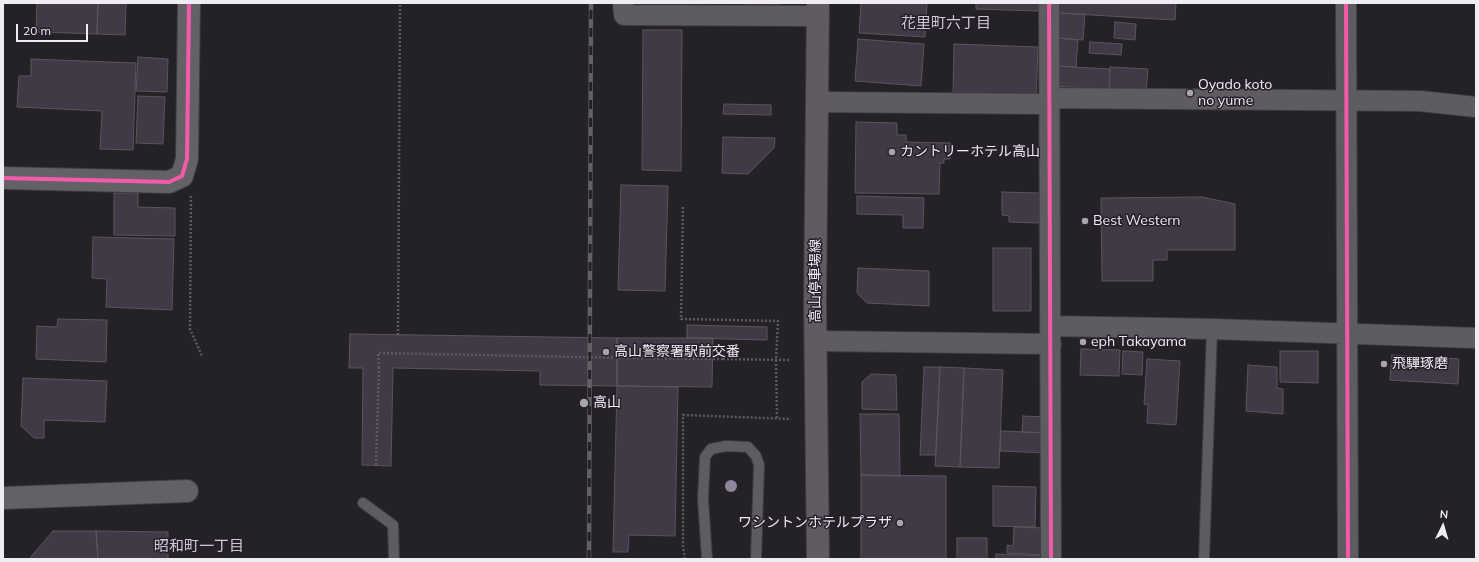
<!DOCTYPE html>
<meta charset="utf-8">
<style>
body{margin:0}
#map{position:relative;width:1479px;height:562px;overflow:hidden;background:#242227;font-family:Mulish,sans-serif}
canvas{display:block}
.frame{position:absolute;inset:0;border:4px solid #efecf4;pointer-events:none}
.north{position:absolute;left:1423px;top:506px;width:40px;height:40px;-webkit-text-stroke:3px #241f2a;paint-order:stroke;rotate:5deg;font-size:11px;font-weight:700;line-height:16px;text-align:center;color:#efecf4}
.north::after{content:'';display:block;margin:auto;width:14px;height:18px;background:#efecf4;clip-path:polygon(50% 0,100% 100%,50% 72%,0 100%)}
.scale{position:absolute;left:16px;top:24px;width:72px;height:18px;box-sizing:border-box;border:2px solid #efecf4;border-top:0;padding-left:5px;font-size:12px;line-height:14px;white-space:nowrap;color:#efecf4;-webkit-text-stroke:3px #241f2a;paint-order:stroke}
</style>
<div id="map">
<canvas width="1479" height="562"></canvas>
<div class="frame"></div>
<div class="north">N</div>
<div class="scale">20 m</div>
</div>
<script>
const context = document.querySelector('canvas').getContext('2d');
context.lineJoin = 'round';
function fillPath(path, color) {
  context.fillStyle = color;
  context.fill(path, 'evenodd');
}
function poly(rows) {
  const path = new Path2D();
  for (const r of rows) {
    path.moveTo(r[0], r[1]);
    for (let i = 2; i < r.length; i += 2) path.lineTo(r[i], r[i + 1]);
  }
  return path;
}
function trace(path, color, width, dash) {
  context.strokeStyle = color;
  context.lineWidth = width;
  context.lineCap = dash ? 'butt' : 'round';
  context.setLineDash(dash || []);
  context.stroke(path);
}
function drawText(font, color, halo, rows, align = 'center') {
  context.font = font + ' Mulish,"Noto Sans JP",sans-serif';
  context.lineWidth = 3;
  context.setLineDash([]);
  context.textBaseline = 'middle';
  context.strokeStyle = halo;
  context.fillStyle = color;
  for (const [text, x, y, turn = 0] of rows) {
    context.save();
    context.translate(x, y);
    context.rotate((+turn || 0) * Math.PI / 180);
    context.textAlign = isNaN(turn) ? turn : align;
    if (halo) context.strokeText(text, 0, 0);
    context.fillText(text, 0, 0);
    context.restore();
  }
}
const building = poly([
 [37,3,98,3,97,34,36,32,37,3],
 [98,3,126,3,125,35,97,34,98,3],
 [744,3,779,3,779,6,744,7,744,3],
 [861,3,927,3,925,37,859,33,861,3],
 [976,3,1038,3,1038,11,976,9,976,3],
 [1059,3,1176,3,1175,20,1058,13,1059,3],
 [1058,13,1085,14,1083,40,1058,38,1058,13],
 [1115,22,1136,24,1135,40,1114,38,1115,22],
 [643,30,682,30,681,171,642,170,643,30],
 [1058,38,1078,40,1076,67,1056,66,1058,38],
 [858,39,924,44,921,86,855,81,858,39],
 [1090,42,1122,44,1121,55,1089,53,1090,42],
 [954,44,1038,47,1036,97,953,95,954,44],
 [138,57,168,59,167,92,136,91,138,57],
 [31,59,136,63,133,150,100,149,102,111,17,107,19,76,31,76,31,59],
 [1056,66,1110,69,1109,90,1055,86,1056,66],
 [1110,67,1148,69,1146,92,1109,90,1110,67],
 [138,96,165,97,163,144,136,143,138,96],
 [724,104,771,105,771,115,723,114,724,104],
 [856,122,897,123,897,135,906,135,906,142,950,143,950,159,944,159,944,163,940,163,939,194,855,193,856,122],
 [723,137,775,138,774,148,748,174,722,173,723,137],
 [621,185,668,186,665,291,618,290,621,185],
 [1002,192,1040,193,1039,223,1009,222,1009,216,1002,215,1002,192],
 [114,193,138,193,138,207,175,208,175,236,114,235,114,193],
 [857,196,924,198,923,228,903,228,903,215,857,214,857,196],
 [1202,197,1235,204,1235,250,1167,250,1167,260,1153,260,1153,281,1102,281,1101,198,1202,197],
 [93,237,174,239,172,310,106,307,107,279,92,278,93,237],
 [993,248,1031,248,1031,311,993,311,993,248],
 [858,268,929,271,929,306,867,303,857,293,858,268],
 [58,319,107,320,106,362,36,359,37,326,57,327,58,319],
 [687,325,767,327,767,340,687,338,687,325],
 [350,334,617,338,617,386,540,385,540,371,393,368,391,466,362,465,363,368,349,368,350,334],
 [617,338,713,338,712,387,617,386,617,338],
 [1081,349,1120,350,1119,376,1080,375,1081,349],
 [1123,351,1143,352,1142,375,1122,374,1123,351],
 [1280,351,1318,351,1318,383,1280,382,1280,351],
 [1392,355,1459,359,1458,384,1390,380,1392,355],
 [1147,359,1180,361,1176,425,1147,423,1148,405,1144,404,1147,359],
 [1248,365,1277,367,1277,388,1283,389,1283,414,1246,411,1248,365],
 [924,367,940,367,936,455,920,455,924,367],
 [940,367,964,368,960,467,935,466,940,367],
 [964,368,1003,370,999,468,960,467,964,368],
 [871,374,896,375,897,410,862,409,862,382,871,374],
 [23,378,107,381,105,422,44,420,44,438,34,438,21,426,23,378],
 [617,386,678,387,675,536,629,535,628,552,613,552,617,386],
 [860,414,899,414,900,476,861,475,860,414],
 [1023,416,1049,417,1048,433,1022,432,1023,416],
 [1001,431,1048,433,1047,453,1000,451,1001,431],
 [861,475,946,476,946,559,861,559,861,475],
 [993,486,1036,487,1035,527,993,526,993,486],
 [1014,527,1046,528,1045,555,1007,553,1007,545,1013,546,1014,527],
 [53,531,96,531,98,559,29,559,53,531],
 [96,531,168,532,168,559,98,559,96,531],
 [957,538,987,538,987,559,957,559,957,538],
 [996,554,1045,556,1045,559,996,559,996,554]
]);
const path = poly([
 [191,196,190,329,202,356],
 [683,207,681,319,778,321,776,360,777,418],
 [398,335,400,3],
 [629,358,723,359],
 [723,359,790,360],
 [376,465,379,368],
 [685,559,683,547,683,415,791,419]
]);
const lane = poly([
 [363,503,393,525,394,559],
 [707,559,703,499,705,457,711,449,726,446,748,447,756,456,759,465,756,559],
 [1204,559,1212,329]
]);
const street = poly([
 [623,3,624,15,818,16],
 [1049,3,1051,559],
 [1346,3,1348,559],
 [1049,98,1420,101,1476,107],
 [817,102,1049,104],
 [1051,326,1212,329,1476,338],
 [816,341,1051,344]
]);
const secondary = poly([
 [3,178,169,182,182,176,187,159,189,3],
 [3,498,187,491]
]);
const primary = poly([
 [818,3,815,302,818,559]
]);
const rail = poly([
 [589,559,591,3]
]);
const pathBridge = poly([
 [379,368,378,353,629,358]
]);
const cycleway = poly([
 [1049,3,1051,559],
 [1346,3,1348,559],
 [3,178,169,182,182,176,187,159,189,3]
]);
const trees = [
 [731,486]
];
const markers = [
 [1190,93,4,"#a8a5ac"],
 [892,152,4,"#a8a5ac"],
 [1085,221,4,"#a8a5ac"],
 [1083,342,4,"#a8a5ac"],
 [606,352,4,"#a8a5ac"],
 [1384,364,4,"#a8a5ac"],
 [584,403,5,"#a8a5ac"],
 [900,523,4,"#a8a5ac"]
];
const poiNames = [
 ["Oyado koto",1198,85],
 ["no yume",1198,101],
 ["カントリーホテル高山",900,152],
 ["Best Western",1093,221],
 ["eph Takayama",1091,342],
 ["高山警察署駅前交番",614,352],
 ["飛驒琢磨",1392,364],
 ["高山",593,403],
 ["ワシントンホテルプラザ",892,523,"right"]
];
const streetNames = [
 ["高山停車場線",816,281,-90]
];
const neighbourhoodNames = [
 ["花里町六丁目",946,23],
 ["昭和町一丁目",199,546]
];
fillPath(building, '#403a47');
trace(building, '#58565b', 1);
trace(lane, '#3f3d41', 12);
trace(street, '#3f3d41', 22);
trace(secondary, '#3f3d41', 24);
trace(primary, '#3f3d41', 24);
trace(path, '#5c5a5e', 2.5, [2, 2]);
trace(lane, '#5e5c61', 10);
trace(street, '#5e5c61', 20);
trace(secondary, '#646068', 22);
trace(primary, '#605b63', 22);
trace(rail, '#616063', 4.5);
trace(rail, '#241f2a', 3, [9]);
trace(pathBridge, '#5c5a5e', 2.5, [2, 2]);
trace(cycleway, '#f35aa7', 4);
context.fillStyle = '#90879d';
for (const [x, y] of trees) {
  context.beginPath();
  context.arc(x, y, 6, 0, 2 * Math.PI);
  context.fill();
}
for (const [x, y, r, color] of markers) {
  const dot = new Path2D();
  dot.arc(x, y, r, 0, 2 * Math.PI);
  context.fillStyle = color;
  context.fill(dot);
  trace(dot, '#241f2a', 1.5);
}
drawText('14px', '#efecf4', '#241f2a', poiNames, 'left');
drawText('14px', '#efecf4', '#241f2a', streetNames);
drawText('15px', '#cfc9d7', '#241f2a', neighbourhoodNames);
</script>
